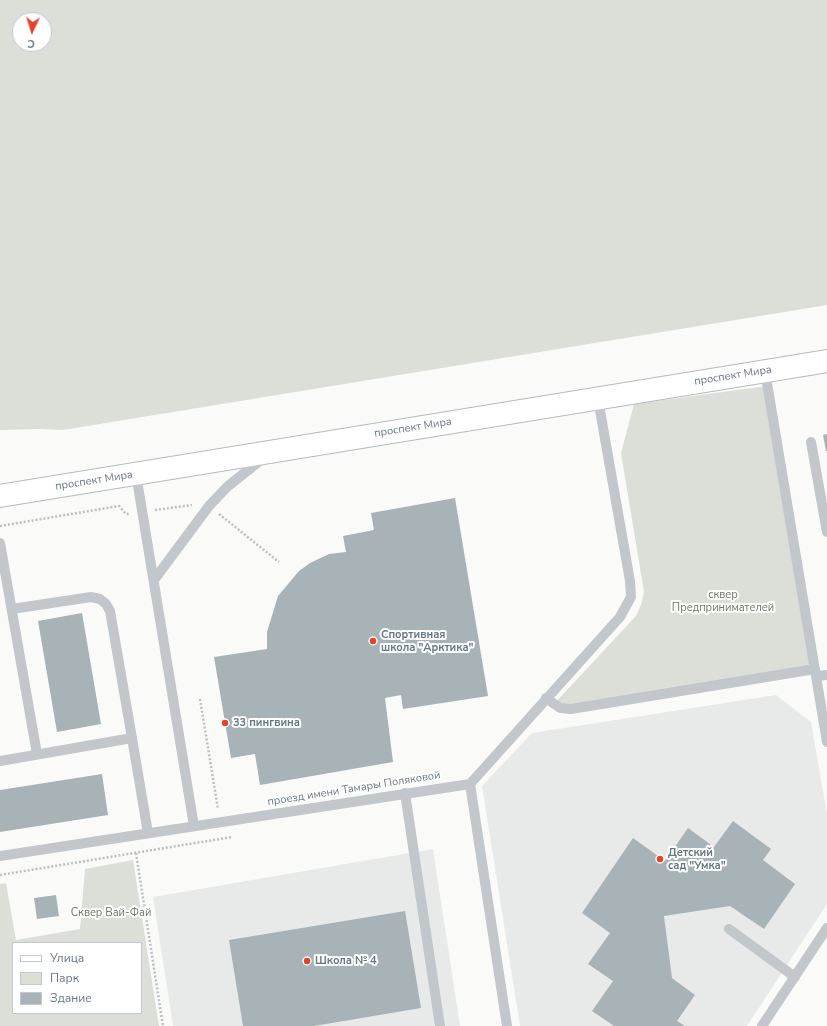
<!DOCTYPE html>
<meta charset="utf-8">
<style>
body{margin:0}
#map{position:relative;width:827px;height:1026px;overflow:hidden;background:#fafaf8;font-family:"Nunito Sans",sans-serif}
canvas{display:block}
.legend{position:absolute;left:12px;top:942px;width:130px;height:72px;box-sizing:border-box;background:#fff;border:1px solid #c1c9cd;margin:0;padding:5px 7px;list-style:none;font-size:12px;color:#647983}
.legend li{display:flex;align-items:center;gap:8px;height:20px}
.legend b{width:20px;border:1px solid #c1c9cd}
.north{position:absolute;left:12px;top:12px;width:40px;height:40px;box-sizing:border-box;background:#fff;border:1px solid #c1c9cd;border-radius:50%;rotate:184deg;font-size:11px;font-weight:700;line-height:16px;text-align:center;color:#647983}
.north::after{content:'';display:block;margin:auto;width:14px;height:18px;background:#e7422b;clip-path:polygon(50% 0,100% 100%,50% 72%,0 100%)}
</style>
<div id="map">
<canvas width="827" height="1026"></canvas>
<ul class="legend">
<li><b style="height:5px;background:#fff"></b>Улица</li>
<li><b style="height:11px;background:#dbdfd7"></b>Парк</li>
<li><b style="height:11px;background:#a7b3b7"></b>Здание</li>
</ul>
<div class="north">С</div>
</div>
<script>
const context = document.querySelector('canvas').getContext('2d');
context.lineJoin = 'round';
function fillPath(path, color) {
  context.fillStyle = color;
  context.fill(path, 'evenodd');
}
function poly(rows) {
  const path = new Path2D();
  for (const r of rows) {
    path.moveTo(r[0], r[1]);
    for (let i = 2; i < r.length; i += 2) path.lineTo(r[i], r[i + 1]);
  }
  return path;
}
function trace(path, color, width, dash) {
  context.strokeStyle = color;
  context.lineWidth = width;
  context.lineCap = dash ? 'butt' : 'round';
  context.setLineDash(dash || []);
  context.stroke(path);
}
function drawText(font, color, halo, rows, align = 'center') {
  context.font = font + ' "Nunito Sans",sans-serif';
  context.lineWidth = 4;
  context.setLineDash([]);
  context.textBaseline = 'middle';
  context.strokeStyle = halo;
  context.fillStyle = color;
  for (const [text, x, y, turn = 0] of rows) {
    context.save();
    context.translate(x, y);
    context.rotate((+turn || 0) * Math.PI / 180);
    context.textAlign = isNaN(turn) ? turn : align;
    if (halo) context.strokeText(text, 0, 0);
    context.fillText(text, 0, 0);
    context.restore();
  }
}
const built = poly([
 [776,695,811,722,827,814,827,904,747,1026,520,1026,482,786,532,733],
 [433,849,460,1026,173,1026,153,897]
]);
const green = poly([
 [0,0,827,0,827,305,63,430,40,429,0,430],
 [20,20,44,20,44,44,20,44],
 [767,386,815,669,582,707,553,705,636,616,641,605,644,592,621,453,634,404],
 [133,860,159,1026,0,1026,0,884,6,883,16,940,80,929,85,869],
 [13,943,141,943,141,1013,13,1013]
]);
const building = poly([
 [827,434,827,451,826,451,823,435],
 [455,498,488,696,403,709,401,695,385,698,393,762,260,785,255,754,231,758,214,657,267,649,267,632,278,596,299,571,310,563,329,554,346,552,343,536,374,530,371,513],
 [82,613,101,724,57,732,38,621],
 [102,774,108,815,0,832,0,790],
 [733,821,771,849,763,860,795,884,764,929,730,906,664,916,672,978,695,995,677,1021,685,1026,614,1026,592,1011,613,981,588,964,610,933,582,913,633,838,665,861,688,828,714,847],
 [56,895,59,916,37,919,34,898],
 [405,911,421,1008,314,1026,243,1026,229,940]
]);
const path = poly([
 [155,510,192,505],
 [219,514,279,562],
 [0,526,119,506,126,514,129,514],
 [200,699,218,809],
 [136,853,163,1026],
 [0,875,232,837]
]);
const service = poly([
 [765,371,827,742],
 [811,442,827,532],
 [136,474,194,826],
 [0,543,37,754],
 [154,580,209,506,227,487,262,459],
 [12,609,91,597,100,599,106,604,110,611,132,738],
 [816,676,827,675],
 [546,698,560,708,571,709,815,669],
 [0,761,132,738,148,833],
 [470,784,620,617,631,597,630,581,598,399],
 [405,793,440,1026],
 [0,856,470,784,507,1026],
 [729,929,795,977],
 [762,1026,827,928]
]);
const secondary = poly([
 [0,496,827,361]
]);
const markers = [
 [373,641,4,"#e7422b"],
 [225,723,4,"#e7422b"],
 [660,859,4,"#e7422b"],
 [307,961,4,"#e7422b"]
];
const streetNames = [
 ["проспект Мира",733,376,-9],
 ["проспект Мира",413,428,-9],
 ["проспект Мира",94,481,-9],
 ["проезд имени Тамары Поляковой",354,789,-9]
];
const parkNames = [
 ["сквер",723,595],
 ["Предпринимателей",723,608],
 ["Сквер Вай-Фай",111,913]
];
const poiNames = [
 ["Спортивная",381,635],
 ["школа \"Арктика\"",381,648],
 ["33 пингвина",233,723],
 ["Детский",668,853],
 ["сад \"Умка\"",668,866],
 ["Школа № 4",315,961]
];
fillPath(built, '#e8eae9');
fillPath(green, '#dbdfd7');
fillPath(building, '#a7b3b7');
trace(secondary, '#b3bbbf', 24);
trace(path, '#bbc0c2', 2.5, [2, 2]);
trace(service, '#c1c7ca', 10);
trace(secondary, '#fff', 22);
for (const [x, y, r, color] of markers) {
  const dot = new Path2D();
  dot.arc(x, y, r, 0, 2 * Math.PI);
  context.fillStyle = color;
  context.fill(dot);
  trace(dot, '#fff', 1.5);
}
drawText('11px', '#647983', '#fff', streetNames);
drawText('11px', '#6a7a63', '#fff', parkNames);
drawText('bold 11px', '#647983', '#fff', poiNames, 'left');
</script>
